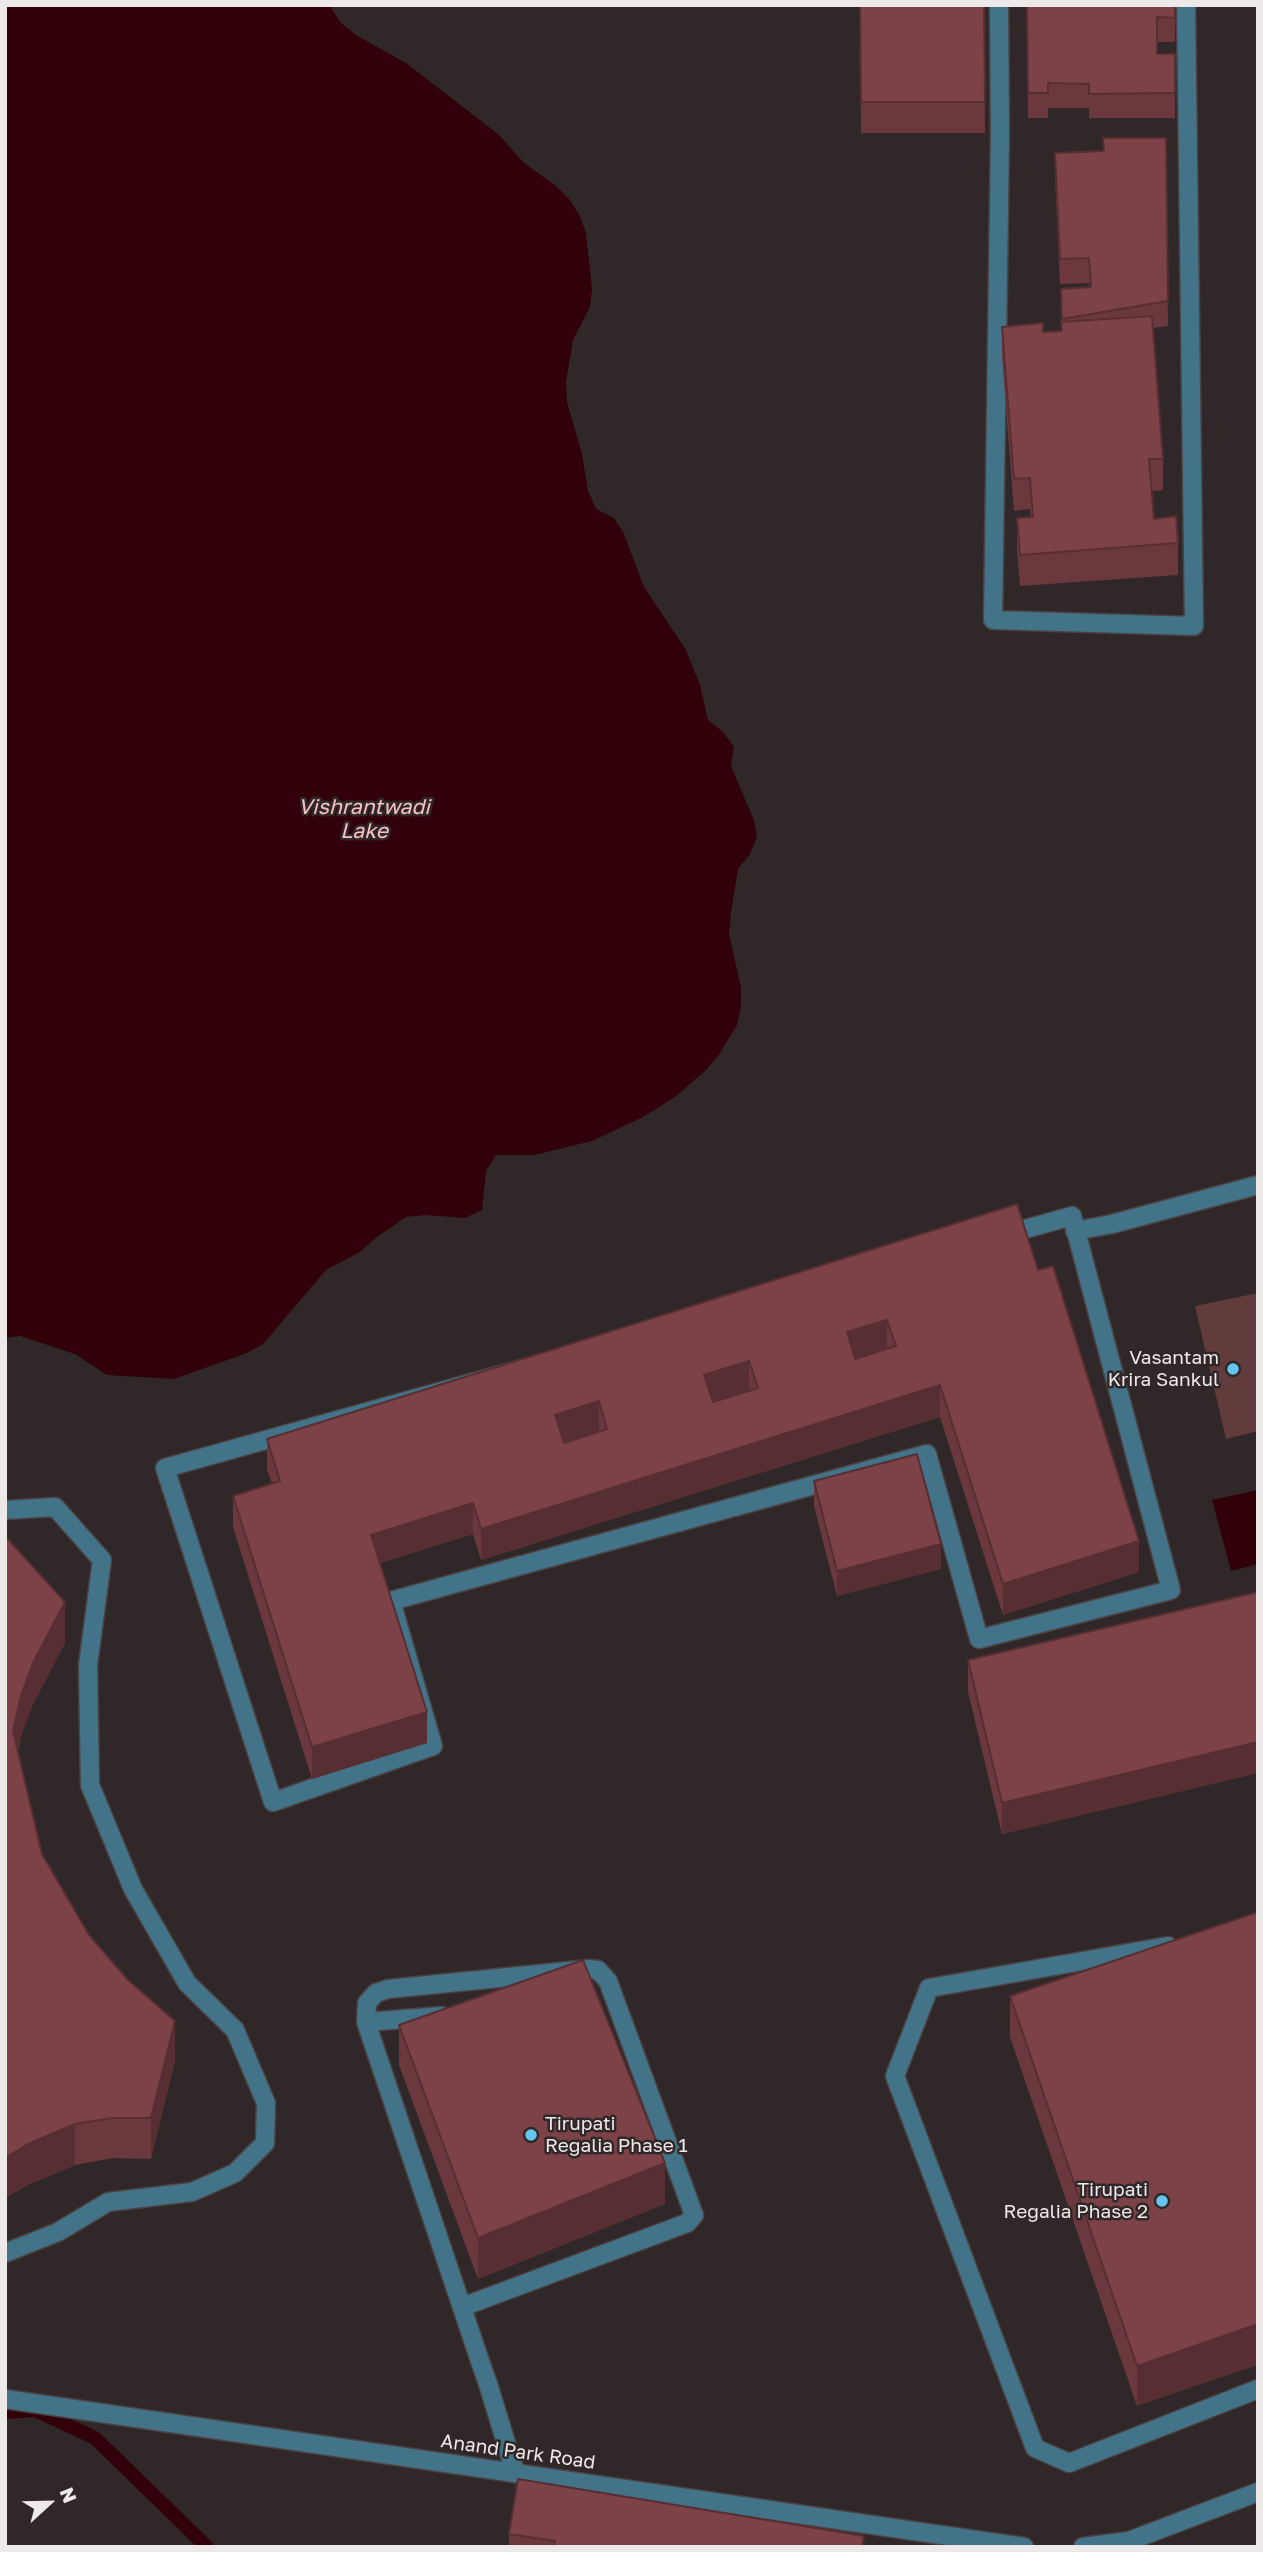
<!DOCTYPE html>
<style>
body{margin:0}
#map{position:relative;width:1263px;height:2552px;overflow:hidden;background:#302828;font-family:"Golos Text",sans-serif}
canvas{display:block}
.frame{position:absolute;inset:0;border:7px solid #eee9e9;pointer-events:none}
.north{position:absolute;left:14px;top:2468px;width:70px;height:70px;-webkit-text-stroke:5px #302828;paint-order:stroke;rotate:68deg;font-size:19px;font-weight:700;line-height:28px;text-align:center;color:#eee9e9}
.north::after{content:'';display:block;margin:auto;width:24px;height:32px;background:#eee9e9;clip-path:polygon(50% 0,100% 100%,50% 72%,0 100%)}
</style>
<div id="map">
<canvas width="1263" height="2552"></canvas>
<div class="frame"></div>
<div class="north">N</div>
</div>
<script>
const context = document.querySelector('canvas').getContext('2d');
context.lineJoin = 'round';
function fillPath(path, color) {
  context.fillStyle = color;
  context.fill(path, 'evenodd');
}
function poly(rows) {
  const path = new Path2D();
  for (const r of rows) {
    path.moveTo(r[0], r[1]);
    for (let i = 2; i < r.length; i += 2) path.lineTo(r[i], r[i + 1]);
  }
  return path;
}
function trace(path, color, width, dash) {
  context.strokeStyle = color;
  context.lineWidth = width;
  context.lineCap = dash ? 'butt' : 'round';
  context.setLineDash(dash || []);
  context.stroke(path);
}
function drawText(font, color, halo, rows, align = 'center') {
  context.font = font + ' "Golos Text",sans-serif';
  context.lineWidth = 5;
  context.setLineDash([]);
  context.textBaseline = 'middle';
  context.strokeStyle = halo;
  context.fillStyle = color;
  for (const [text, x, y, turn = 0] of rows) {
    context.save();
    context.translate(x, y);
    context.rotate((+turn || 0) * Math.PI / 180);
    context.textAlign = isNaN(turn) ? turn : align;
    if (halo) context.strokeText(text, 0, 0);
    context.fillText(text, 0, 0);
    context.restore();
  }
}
const green = poly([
 [1258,1293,1258,1431,1226,1439,1195,1306]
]);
const water = poly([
 [5,5,329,5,341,23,356,35,406,63,498,134,524,163,555,185,569,199,580,216,586,233,592,289,590,307,573,340,566,382,567,402,582,454,588,491,596,509,614,518,624,534,644,587,686,650,700,685,708,720,723,732,734,747,731,766,754,820,757,837,750,854,738,869,731,913,729,934,741,988,741,1007,737,1025,718,1056,705,1071,675,1097,643,1117,592,1141,534,1155,496,1155,486,1171,482,1210,465,1218,425,1215,406,1217,374,1239,360,1252,326,1270,263,1344,247,1353,174,1379,107,1375,75,1354,20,1336,5,1338],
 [1258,1490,1258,1564,1231,1571,1212,1500]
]);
const stream = poly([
 [5,2412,35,2410,95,2438,207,2547]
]);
const service = poly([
 [1072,1216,1171,1590,979,1639,927,1454,391,1601,433,1746,273,1802,165,1468,1072,1216],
 [1075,1231,1112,1224]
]);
const minor = poly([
 [999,5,1000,135,993,620,1194,626,1186,5],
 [1112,1224,1258,1185],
 [5,1510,55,1507,102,1560,88,1665,90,1785,133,1889,187,1983,235,2030,266,2103,265,2143,235,2173,192,2192,108,2202,58,2232,5,2253],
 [1168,1946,929,1988,895,2076,1035,2448,1069,2463,1258,2389],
 [366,2022,442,2016],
 [462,2307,687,2223,694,2215,608,1981,598,1970,589,1969,388,1989,376,1993,367,2003,366,2022,482,2367,488,2384,515,2472],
 [5,2399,1024,2547],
 [1083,2547,1129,2541,1258,2492]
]);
const wall = poly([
 [860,5,984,5,985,133,861,133],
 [1027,5,1175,5,1175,42,1157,42,1157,54,1175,54,1175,118,1089,118,1089,108,1048,108,1048,118,1028,118],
 [1166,138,1168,326,1153,328,1163,459,1163,490,1152,491,1154,519,1178,543,1178,575,1020,586,1017,550,1017,518,1031,517,1030,509,1014,511,1002,358,1002,327,1043,332,1061,331,1061,289,1090,287,1089,283,1060,284,1055,178,1055,153,1103,151],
 [1038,1270,1139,1572,1003,1615,940,1417,481,1560,473,1534,380,1563,427,1743,312,1779,233,1527,233,1496,272,1483,267,1470,267,1439],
 [814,1481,941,1569,837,1596,814,1506],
 [5,1536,65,1643,33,1704,21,1736,18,1752,42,1854,89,1935,175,2061,151,2159,113,2158,75,2165,28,2185,5,2198],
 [1258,1592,1258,1773,1002,1834,968,1692,968,1660],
 [1258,1912,1137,2406,1010,2037,1010,1996],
 [399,2025,665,2204,478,2279,399,2065],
 [509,2534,864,2547,509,2547]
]);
const shadedWall = poly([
 [887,1320,887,1351,847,1363,847,1332],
 [749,1361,749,1392,704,1406,704,1375],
 [940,1385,940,1417,481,1560,481,1529],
 [599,1401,599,1432,555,1446,555,1415],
 [473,1503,473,1534,371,1566,371,1535],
 [1139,1541,1139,1572,1003,1615,1003,1584],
 [941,1544,941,1569,837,1596,837,1571],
 [65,1602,65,1643,33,1704,21,1736,13,1772,13,1731,21,1696,33,1663],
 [427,1712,427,1743,312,1779,312,1747],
 [1258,1742,1258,1773,1002,1834,1002,1803],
 [175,2021,175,2061,151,2159,151,2118],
 [75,2124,75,2165,28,2185,5,2198,5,2158,28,2144],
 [665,2163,665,2204,478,2279,478,2238],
 [1258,2324,1258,2365,1137,2406,1137,2366]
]);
const building = poly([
 [860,5,984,5,985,102,861,102,860,5],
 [1027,5,1175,5,1175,18,1157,17,1157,54,1175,54,1175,93,1089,94,1089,84,1048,83,1048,93,1028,93,1027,5],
 [1103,138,1166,138,1168,301,1062,319,1061,289,1091,287,1089,258,1060,259,1055,153,1104,151,1103,138],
 [1152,316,1163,459,1149,459,1154,519,1176,516,1178,543,1020,555,1017,518,1033,517,1030,478,1014,479,1002,327,1043,323,1043,332,1062,331,1061,322,1152,316],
 [1017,1204,1038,1270,1053,1266,1139,1541,1003,1584,940,1385,481,1529,473,1503,371,1535,427,1712,312,1747,233,1496,280,1481,267,1439,1017,1204],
 [887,1320,896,1346,855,1359,847,1332,887,1320],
 [749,1361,758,1388,713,1402,704,1375,749,1361],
 [599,1401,607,1429,564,1443,555,1415,599,1401],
 [917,1454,941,1544,837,1571,814,1481,917,1454],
 [5,1536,65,1602,33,1663,21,1696,13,1731,42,1854,89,1935,128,1980,175,2021,151,2118,113,2118,75,2124,28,2144,5,2158,5,1536],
 [1258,1592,1258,1742,1002,1803,968,1660,1258,1592],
 [1258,1912,1258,2324,1137,2366,1010,1996,1258,1912],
 [583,1960,665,2163,478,2238,399,2025,583,1960],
 [518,2479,864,2536,862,2547,554,2547,555,2541,509,2534,518,2479]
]);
const markers = [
 [1233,1369,7,"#65c5ee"],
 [531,2135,7,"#65c5ee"],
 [1162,2201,7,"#65c5ee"]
];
const poiNames = [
 ["Vasantam",1219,1358],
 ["Krira Sankul",1219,1380],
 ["Tirupati",545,2124,"left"],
 ["Regalia Phase 1",545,2146,"left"],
 ["Tirupati",1148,2190],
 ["Regalia Phase 2",1148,2212]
];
const streetNames = [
 ["Anand Park Road",518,2452,8]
];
const waterNames = [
 ["Vishrantwadi",364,807],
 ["Lake",364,831]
];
fillPath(green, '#623b3d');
fillPath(water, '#310008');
trace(stream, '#310008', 14);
trace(service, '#4b4343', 21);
trace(minor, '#4b4343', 21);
trace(service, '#427389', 18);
trace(minor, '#427389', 18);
fillPath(wall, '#6b393d');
fillPath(shadedWall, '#572e32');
fillPath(building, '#7c4247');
trace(building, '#572e32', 2);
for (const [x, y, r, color] of markers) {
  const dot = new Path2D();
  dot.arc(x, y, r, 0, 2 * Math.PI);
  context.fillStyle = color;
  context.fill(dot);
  trace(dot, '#302828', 2.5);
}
drawText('19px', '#eee9e9', '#302828', poiNames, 'right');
drawText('19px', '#eee9e9', '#302828', streetNames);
drawText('italic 21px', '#f9c0c2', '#302828', waterNames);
</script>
